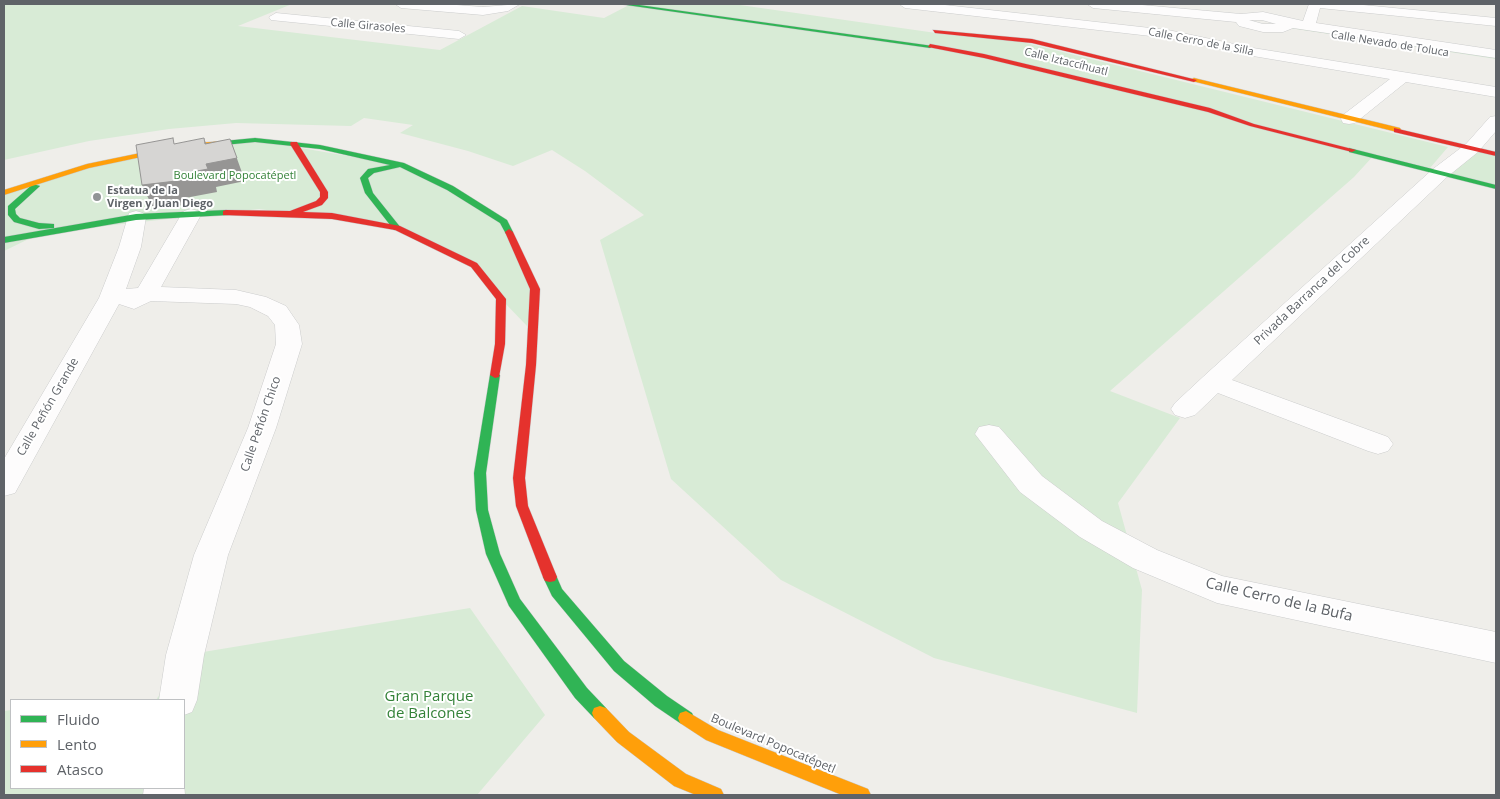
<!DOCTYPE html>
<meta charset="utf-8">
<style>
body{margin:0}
#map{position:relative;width:1500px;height:799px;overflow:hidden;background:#efeeea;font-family:"Open Sans",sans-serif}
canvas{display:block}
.frame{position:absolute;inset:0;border:5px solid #5f6368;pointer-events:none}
.legend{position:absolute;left:10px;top:699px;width:175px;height:90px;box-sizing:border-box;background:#fff;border:1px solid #bfc1c3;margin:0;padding:6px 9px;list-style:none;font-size:15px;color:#5f6368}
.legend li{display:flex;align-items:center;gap:10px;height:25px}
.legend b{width:25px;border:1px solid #bfc1c3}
</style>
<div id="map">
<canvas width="1500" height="799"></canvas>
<div class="frame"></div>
<ul class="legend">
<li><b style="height:6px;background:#30b455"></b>Fluido</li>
<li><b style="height:6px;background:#ff9f0a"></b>Lento</li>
<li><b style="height:6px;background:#e5322d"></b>Atasco</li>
</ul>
</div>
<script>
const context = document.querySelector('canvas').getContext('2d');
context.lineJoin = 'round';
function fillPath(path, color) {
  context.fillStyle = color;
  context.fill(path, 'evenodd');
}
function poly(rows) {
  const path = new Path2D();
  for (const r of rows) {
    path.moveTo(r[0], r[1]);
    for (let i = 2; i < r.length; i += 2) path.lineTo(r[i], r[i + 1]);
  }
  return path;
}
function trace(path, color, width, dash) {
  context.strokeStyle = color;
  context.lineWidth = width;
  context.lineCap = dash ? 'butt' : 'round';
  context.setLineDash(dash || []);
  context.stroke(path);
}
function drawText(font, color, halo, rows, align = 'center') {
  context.font = font + ' "Open Sans",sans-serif';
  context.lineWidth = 4;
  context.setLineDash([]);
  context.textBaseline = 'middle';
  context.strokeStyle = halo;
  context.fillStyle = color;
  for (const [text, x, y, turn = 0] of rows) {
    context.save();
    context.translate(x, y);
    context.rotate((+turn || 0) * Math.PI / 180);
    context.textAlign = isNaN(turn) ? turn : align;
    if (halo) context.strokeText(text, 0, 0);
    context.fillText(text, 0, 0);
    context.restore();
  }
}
const green = poly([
 [4,4,292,4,238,26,440,50,522,6,604,18,631,4,733,4,950,35,1014,40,1448,147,1430,168,1375,154,1354,177,1110,391,1180,418,1118,503,1142,590,1137,713,934,658,781,580,671,479,600,240,644,215,585,171,552,150,513,166,468,151,400,133,413,125,364,118,351,126,236,123,169,129,89,141,4,160],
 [1294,25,1496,55,1496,59,1289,28],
 [254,140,401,165,504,222,535,289,527,326,501,299,474,265,397,228,259,209,41,233,4,251,4,194,87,166],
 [1472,148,1496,154,1496,187,1440,173],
 [470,608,545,715,477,795,4,795,4,711,11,710,11,788,184,788,184,700,156,700,185,655]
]);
const street = poly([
 [395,4,443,4,483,7,520,4,508,11,483,15,401,8,395,4],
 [899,4,936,4,1168,30,1253,48,1496,87,1496,97,1406,82,1355,123,1349,124,1343,123,1341,119,1343,115,1390,79,1253,56,1168,38,905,8,899,4],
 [1087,4,1131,4,1241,14,1263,12,1303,21,1309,4,1353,4,1496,18,1496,26,1320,8,1316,23,1496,50,1496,58,1293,28,1283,32,1263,32,1239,26,1236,22,1093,8,1087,4],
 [1249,20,1262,20,1276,24,1263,24,1249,20],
 [276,13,459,31,466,35,459,39,271,20,269,17,276,13],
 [1496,116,1496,131,1478,152,1447,177,1232,380,1388,437,1393,444,1388,451,1378,454,1368,451,1218,393,1195,415,1185,418,1175,415,1171,409,1175,403,1204,376,1433,169,1466,144,1490,117,1496,116],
 [191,209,198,211,201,215,161,287,236,290,266,297,286,306,299,325,302,344,276,428,228,555,204,655,197,700,192,712,184,715,184,700,159,700,166,655,194,555,248,428,276,344,275,325,268,316,250,307,236,304,151,301,134,309,119,304,15,493,4,496,4,459,99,298,119,247,129,213,136,211,143,213,146,217,141,247,126,289,138,288,181,215,184,211,191,209],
 [989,425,999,427,1042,476,1102,521,1157,550,1222,576,1496,632,1496,663,1217,603,1133,568,1080,537,1020,492,975,434,979,427,989,425],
 [184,783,185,795,143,795,144,788,184,788,184,783]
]);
const fast = poly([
 [619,4,632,4,933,46,930,48,619,4],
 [255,138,320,145,404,163,453,186,507,220,513,232,512,234,506,234,500,223,447,190,400,167,374,173,368,178,373,193,401,228,400,230,394,230,365,193,360,178,368,169,390,165,320,149,255,142,224,145,220,143,224,141,255,138],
 [1349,148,1496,185,1496,189,1349,152,1349,148],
 [33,184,40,186,15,209,16,214,20,218,39,223,54,224,54,228,39,229,14,222,8,215,8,206,33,184],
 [226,210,229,211,229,215,136,220,4,243,4,237,136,214,226,210],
 [495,372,500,375,486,473,488,510,500,554,520,599,587,688,606,708,608,713,606,718,600,720,594,718,575,698,509,606,486,554,476,510,474,473,490,375,495,372],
 [550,572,555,573,562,589,624,661,667,696,692,713,694,718,692,723,686,725,680,723,655,706,614,671,552,596,543,577,545,573,550,572]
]);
const slow = poly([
 [1194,78,1400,128,1401,130,1397,132,1192,81,1192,79,1194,78],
 [224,141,227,141,227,145,184,148,89,168,4,195,4,190,87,164,184,144,224,141],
 [600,706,606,708,629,732,686,774,721,789,724,795,696,795,674,786,617,742,594,718,592,713,594,708,600,706],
 [686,711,718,730,868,789,871,795,842,795,706,740,680,723,678,718,680,713,686,711]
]);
const jam = poly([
 [933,30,1032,39,1197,80,1194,82,1032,43,935,33,933,30],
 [930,44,984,54,1210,108,1254,124,1356,150,1352,152,1250,126,1208,112,984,58,928,47,930,44],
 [1394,128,1496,152,1496,156,1394,132,1394,128],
 [291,142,297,142,328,192,328,198,322,205,303,212,332,213,400,226,477,263,506,299,505,344,499,377,495,378,490,375,495,344,496,299,471,267,395,230,332,219,223,215,223,211,226,210,290,211,316,201,320,197,320,192,290,144,291,142],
 [509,229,513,232,540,289,536,365,525,478,528,506,557,577,555,581,550,582,545,581,543,577,516,506,513,478,526,365,530,289,505,232,509,229]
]);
const shadedWall = poly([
 [204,138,213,163,230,139,245,181,216,187,217,192,185,198,186,205,153,208,142,185,175,175,205,144]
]);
const building = poly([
 [173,138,174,144,204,138,205,144,230,139,237,158,206,164,208,169,175,175,176,181,142,185,136,145,173,138]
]);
const markers = [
 [97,197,5,"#919496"]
];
const farStreetnames = [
 ["Calle Girasoles",368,26,5],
 ["Calle Cerro de la Silla",1201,42,11],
 ["Calle Nevado de Toluca",1390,44,9],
 ["Calle Iztaccíhuatl",1066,62,14]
];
const farParknames = [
 ["Boulevard Popocatépetl",235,176]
];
const farPoinames = [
 ["Estatua de la",107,191],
 ["Virgen y Juan Diego",107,204]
];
const streetNames = [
 ["Privada Barranca del Cobre",1312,291,-43],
 ["Calle Peñón Grande",48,407,-60],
 ["Calle Peñón Chico",261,424,-71],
 ["Boulevard Popocatépetl",773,744,23]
];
const nearStreetnames = [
 ["Calle Cerro de la Bufa",1279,600,13]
];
const nearParknames = [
 ["Gran Parque",429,697],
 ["de Balcones",429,714]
];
fillPath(green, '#d8ebd6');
trace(street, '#cbcccc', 1);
trace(fast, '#cacacb', 1);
trace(slow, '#cacacb', 1);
trace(jam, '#cacacb', 1);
fillPath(street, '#fdfcfc');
fillPath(fast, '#30b455');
fillPath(slow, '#ff9f0a');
fillPath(jam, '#e5322d');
fillPath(shadedWall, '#969594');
fillPath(building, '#d6d5d3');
trace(building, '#969594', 1);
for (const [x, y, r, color] of markers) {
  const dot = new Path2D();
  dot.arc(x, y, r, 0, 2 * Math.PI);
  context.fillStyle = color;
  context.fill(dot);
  trace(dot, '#fff', 2);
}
drawText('11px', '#5f6368', '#fff', farStreetnames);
drawText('11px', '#348238', '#fff', farParknames);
drawText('bold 11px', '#5f6368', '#fff', farPoinames, 'left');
drawText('12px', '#5f6368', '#fff', streetNames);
drawText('15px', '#5f6368', '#fff', nearStreetnames);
drawText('15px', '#348238', '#fff', nearParknames);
</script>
